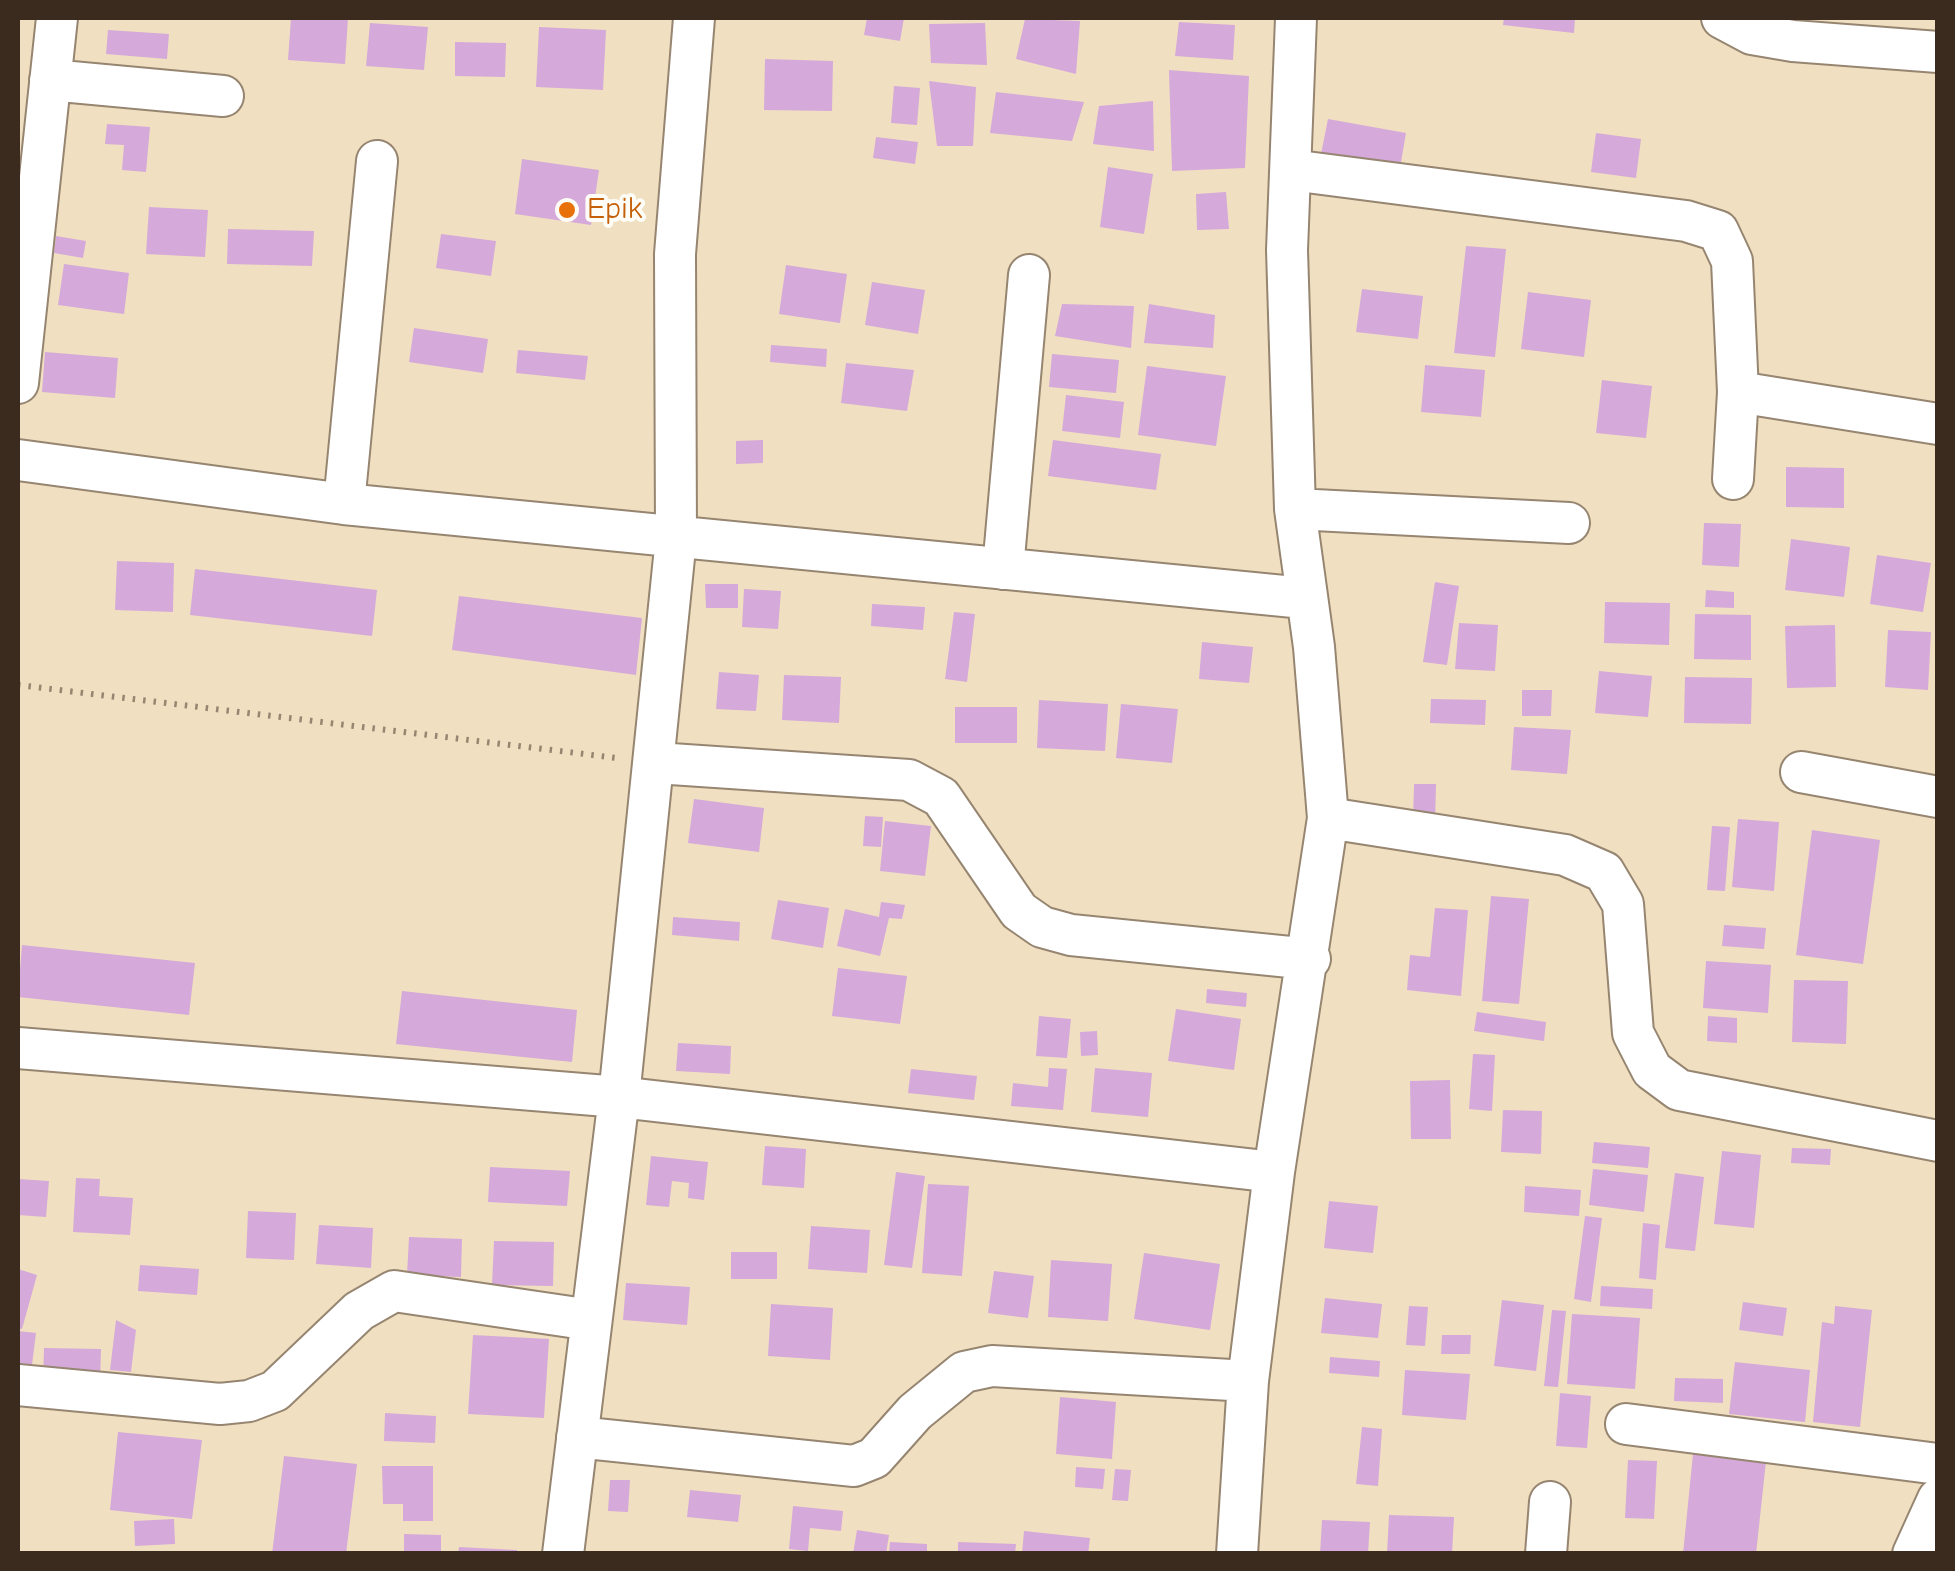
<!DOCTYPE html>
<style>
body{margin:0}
#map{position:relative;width:1955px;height:1571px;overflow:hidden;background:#f0e0c1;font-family:"Comic Neue",sans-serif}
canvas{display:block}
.frame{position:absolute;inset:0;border:20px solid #3b2a1e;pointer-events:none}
</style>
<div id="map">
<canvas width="1955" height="1571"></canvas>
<div class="frame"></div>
</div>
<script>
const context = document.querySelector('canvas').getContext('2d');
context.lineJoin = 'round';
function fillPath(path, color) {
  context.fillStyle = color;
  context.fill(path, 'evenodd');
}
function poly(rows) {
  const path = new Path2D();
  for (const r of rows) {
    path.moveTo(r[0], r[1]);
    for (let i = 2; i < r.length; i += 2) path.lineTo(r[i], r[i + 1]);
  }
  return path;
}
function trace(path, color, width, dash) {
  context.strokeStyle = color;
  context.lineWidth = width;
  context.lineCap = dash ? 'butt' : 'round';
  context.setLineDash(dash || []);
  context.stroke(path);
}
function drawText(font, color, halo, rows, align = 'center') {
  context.font = font + ' "Comic Neue",sans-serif';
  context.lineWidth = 8;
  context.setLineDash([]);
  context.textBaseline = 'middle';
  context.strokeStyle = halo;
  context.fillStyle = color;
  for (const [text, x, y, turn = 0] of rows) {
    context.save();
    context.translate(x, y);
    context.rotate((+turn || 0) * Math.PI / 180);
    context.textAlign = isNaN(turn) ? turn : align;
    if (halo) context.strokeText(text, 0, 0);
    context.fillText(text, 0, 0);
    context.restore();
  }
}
const building = poly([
 [291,18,348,18,345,64,288,60],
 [867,18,904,18,900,41,864,35],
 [1504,18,1575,18,1574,33,1503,25],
 [1025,19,1080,21,1076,74,1016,59],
 [1179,22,1235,25,1233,60,1175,56],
 [370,23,428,27,424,70,366,66],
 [985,23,987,65,931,63,929,24],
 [539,27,606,30,603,90,536,87],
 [108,30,169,34,167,59,106,54],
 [455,42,506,43,505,77,455,76],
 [765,59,833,61,832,111,764,110],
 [1169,70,1249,76,1245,168,1172,171],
 [929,81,976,87,973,146,937,146],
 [894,86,920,88,917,125,891,123],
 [996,92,1084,102,1072,141,990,133],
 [1153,101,1154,151,1093,144,1099,106],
 [1328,119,1406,133,1400,168,1321,154],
 [107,124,150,127,146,172,122,170,124,145,105,144],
 [1596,133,1641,139,1636,178,1591,172],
 [876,137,918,142,915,164,873,158],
 [522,159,599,170,591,225,515,214],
 [1108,167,1153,174,1144,234,1100,227],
 [1226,192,1229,229,1197,230,1196,194],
 [149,207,208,210,205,257,146,254],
 [228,229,314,231,312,266,227,264],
 [441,234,496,241,491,276,436,268],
 [56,236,86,241,83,258,54,253],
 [1466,246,1506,249,1495,357,1454,353],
 [64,264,129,273,124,314,58,305],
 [786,265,847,274,840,323,779,314],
 [872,282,925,290,918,334,865,325],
 [1362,289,1423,296,1418,339,1356,332],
 [1528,292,1591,300,1584,357,1521,349],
 [1062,304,1134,306,1131,348,1055,336],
 [1149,304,1215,315,1213,348,1144,343],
 [414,328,488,339,483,373,409,362],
 [771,345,827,349,826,367,770,362],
 [518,350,588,356,585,380,516,373],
 [45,352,118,358,115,398,42,392],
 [1052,354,1119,360,1116,393,1049,387],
 [846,363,914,370,907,411,841,403],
 [1425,365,1485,370,1481,417,1421,412],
 [1147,366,1226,376,1216,446,1138,435],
 [1602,380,1652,386,1646,438,1596,433],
 [1066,395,1124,402,1120,438,1062,431],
 [763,440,763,463,736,464,736,441],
 [1053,440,1161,454,1156,490,1048,476],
 [1786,467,1844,468,1844,508,1786,507],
 [1704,523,1741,524,1739,567,1702,565],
 [1791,539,1850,547,1844,597,1785,590],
 [1877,555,1931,563,1923,612,1870,604],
 [117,561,174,563,173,612,115,610],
 [195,569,377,590,372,636,190,615],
 [1435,582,1459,586,1447,665,1423,662],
 [705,584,738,584,738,608,706,608],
 [744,589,781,591,778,629,742,627],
 [1706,590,1734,592,1734,608,1705,607],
 [459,596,642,618,636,675,452,650],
 [1605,602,1670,603,1669,645,1604,643],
 [872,604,925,607,923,630,871,626],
 [954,612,975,614,967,682,945,679],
 [1695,614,1751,615,1751,660,1694,659],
 [1459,623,1498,625,1495,671,1455,669],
 [1835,625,1836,687,1787,688,1785,626],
 [1888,630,1931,632,1928,690,1885,687],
 [1202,642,1253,647,1249,683,1199,679],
 [1599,671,1652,676,1648,717,1595,713],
 [719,672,759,675,756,711,716,709],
 [784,675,841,677,839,723,782,720],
 [1685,677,1752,678,1751,724,1684,723],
 [1522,690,1552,690,1551,716,1522,716],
 [1431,699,1486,700,1485,725,1430,723],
 [1039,700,1108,704,1105,751,1037,748],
 [1121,704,1178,709,1172,763,1116,758],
 [955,707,1017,707,1017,743,955,743],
 [1514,727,1571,730,1567,774,1511,770],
 [1414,784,1436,784,1435,822,1413,822],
 [694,799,764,808,759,852,688,843],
 [865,816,883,817,881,847,863,846],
 [1738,819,1779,822,1774,891,1732,887],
 [885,821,931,826,925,876,880,871],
 [1712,826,1730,827,1725,891,1707,890],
 [1812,830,1880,840,1863,964,1796,955],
 [1491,896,1529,899,1519,1004,1482,1001],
 [778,900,829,908,823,948,771,939],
 [881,902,905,905,902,919,889,918,880,956,837,946,845,909,879,917],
 [1435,908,1468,910,1461,996,1407,990,1410,955,1430,957],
 [673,917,740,922,739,941,672,935],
 [1724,925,1766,928,1764,949,1722,946],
 [22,945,195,963,189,1015,18,997],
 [1706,961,1771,965,1768,1013,1703,1008],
 [838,968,907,976,900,1024,832,1016],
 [1794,980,1848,981,1846,1044,1792,1042],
 [1207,989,1247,993,1246,1007,1206,1003],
 [402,991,577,1010,572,1062,396,1044],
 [1176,1009,1241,1019,1234,1070,1168,1061],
 [1477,1012,1546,1022,1544,1041,1474,1031],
 [1039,1016,1071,1019,1067,1058,1036,1056],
 [1708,1016,1737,1018,1737,1043,1707,1041],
 [1097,1031,1098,1055,1081,1056,1080,1032],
 [678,1043,731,1046,730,1074,676,1071],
 [1473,1054,1495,1055,1492,1111,1469,1109],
 [1049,1068,1067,1069,1063,1110,1011,1106,1013,1083,1048,1087],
 [1095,1068,1152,1073,1148,1117,1091,1112],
 [911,1069,977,1076,974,1100,908,1093],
 [1450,1080,1451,1139,1411,1139,1410,1081],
 [1503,1110,1542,1111,1541,1154,1501,1152],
 [1594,1142,1650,1147,1648,1168,1592,1163],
 [765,1146,806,1149,804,1188,762,1185],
 [1792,1148,1831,1149,1830,1165,1791,1163],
 [1722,1151,1761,1155,1754,1228,1714,1224],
 [651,1156,708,1162,704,1200,688,1198,689,1183,672,1181,669,1207,646,1205],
 [490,1167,570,1171,567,1206,488,1202],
 [1593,1169,1648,1175,1644,1212,1589,1205],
 [896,1172,925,1176,912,1268,884,1265],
 [1675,1173,1704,1177,1695,1251,1665,1248],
 [76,1178,100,1179,99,1196,133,1198,130,1235,73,1232],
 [18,1179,49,1181,46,1217,18,1215],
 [928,1184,969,1186,962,1276,922,1273],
 [1525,1186,1581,1190,1579,1216,1524,1212],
 [1329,1201,1378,1206,1373,1253,1324,1248],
 [248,1211,296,1213,294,1260,246,1258],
 [1585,1216,1602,1218,1591,1302,1574,1299],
 [1643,1223,1660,1225,1656,1280,1639,1278],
 [319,1225,373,1228,371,1268,316,1264],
 [811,1226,870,1230,867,1273,808,1269],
 [409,1237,462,1239,461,1277,407,1275],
 [494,1241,554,1242,553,1286,492,1285],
 [731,1252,777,1252,777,1279,731,1279],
 [1144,1253,1220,1264,1210,1330,1134,1319],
 [1051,1260,1112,1264,1108,1321,1048,1317],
 [140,1265,199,1269,197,1295,138,1291],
 [18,1269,37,1275,22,1329,18,1328],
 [994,1271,1034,1276,1028,1318,988,1313],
 [626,1283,690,1287,687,1325,623,1320],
 [1601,1286,1653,1289,1652,1309,1600,1306],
 [1325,1298,1382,1304,1378,1338,1321,1333],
 [1502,1300,1544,1305,1536,1371,1494,1366],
 [1743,1302,1787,1308,1783,1336,1739,1330],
 [771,1304,833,1308,830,1360,768,1356],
 [1409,1306,1428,1307,1425,1346,1406,1345],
 [1835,1306,1872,1310,1860,1427,1813,1422,1822,1322,1834,1324],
 [1552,1310,1566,1311,1558,1387,1544,1386],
 [1572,1314,1640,1318,1635,1389,1567,1384],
 [116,1320,136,1330,131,1372,110,1370],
 [18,1331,36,1333,31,1373,18,1371],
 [473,1335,549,1339,544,1418,468,1414],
 [1442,1335,1471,1335,1470,1354,1441,1354],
 [44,1348,101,1349,100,1382,43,1381],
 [1330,1357,1380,1361,1379,1377,1329,1373],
 [1735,1362,1810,1370,1805,1422,1729,1414],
 [1405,1370,1470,1374,1466,1420,1402,1415],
 [1675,1378,1723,1379,1723,1403,1674,1401],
 [1560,1393,1591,1396,1587,1448,1556,1446],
 [1060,1397,1116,1402,1112,1459,1056,1454],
 [385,1413,436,1416,435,1443,384,1441],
 [1362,1427,1382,1429,1378,1486,1356,1484],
 [118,1432,202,1440,192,1519,110,1510],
 [1693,1454,1766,1461,1756,1554,1683,1554],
 [284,1456,357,1464,346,1554,272,1554],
 [1628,1460,1657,1461,1654,1519,1625,1518],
 [382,1466,433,1466,433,1521,403,1521,403,1504,383,1504],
 [1076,1467,1105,1469,1103,1489,1075,1487],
 [1115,1469,1131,1470,1128,1501,1112,1500],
 [610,1480,630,1480,628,1512,608,1511],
 [690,1490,741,1495,738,1522,687,1517],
 [793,1506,843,1511,841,1531,810,1528,808,1551,789,1549],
 [1389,1515,1454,1517,1452,1554,1387,1554],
 [174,1519,175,1544,135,1546,134,1521],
 [1322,1520,1370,1522,1368,1554,1320,1554],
 [857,1530,889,1535,886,1554,853,1554],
 [1024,1531,1090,1538,1088,1554,1022,1554],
 [404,1534,441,1535,441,1554,404,1554],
 [890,1542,927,1544,927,1554,889,1554],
 [958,1542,1016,1544,1015,1554,958,1554],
 [459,1547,517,1550,517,1554,458,1554]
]);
const path = poly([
 [18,685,617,758]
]);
const street = poly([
 [1722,18,1752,34,1793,41,1938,52],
 [50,80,223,96],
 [1291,170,1686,221,1718,231,1732,261,1738,392,1733,479],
 [18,383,57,18],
 [1738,392,1938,424],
 [18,460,344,504,1304,598],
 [344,504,377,161],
 [1295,509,1569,523],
 [1003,569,1029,275],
 [656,763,909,780,941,797,1019,911,1042,927,1071,935,1310,959],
 [1801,772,1938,797],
 [1328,818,1565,855,1604,872,1623,904,1633,1033,1652,1070,1679,1090,1938,1141],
 [18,1048,619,1097,1274,1172],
 [18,1385,220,1404,249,1401,275,1391,359,1311,394,1291,591,1320],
 [1626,1424,1938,1464],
 [577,1437,854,1466,874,1458,915,1412,964,1372,992,1366,1248,1381],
 [563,1554,619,1097,676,538,675,254,694,18],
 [1237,1554,1248,1381,1274,1172,1328,818,1314,647,1295,509,1287,250,1296,18],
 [1546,1554,1550,1502],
 [1913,1554,1938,1499]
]);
const markers = [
 [567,210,10,"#e8710a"]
];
const foodNames = [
 ["Epik",587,210]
];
fillPath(building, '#d5a9d9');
trace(street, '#968570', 44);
trace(path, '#968570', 6, [2.5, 8]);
trace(street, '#fff', 40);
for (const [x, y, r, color] of markers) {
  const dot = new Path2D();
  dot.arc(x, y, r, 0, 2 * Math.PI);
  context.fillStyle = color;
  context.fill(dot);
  trace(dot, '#fdfcf7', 4);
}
drawText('30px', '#c56008', '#fdfcf7', foodNames, 'left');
</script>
